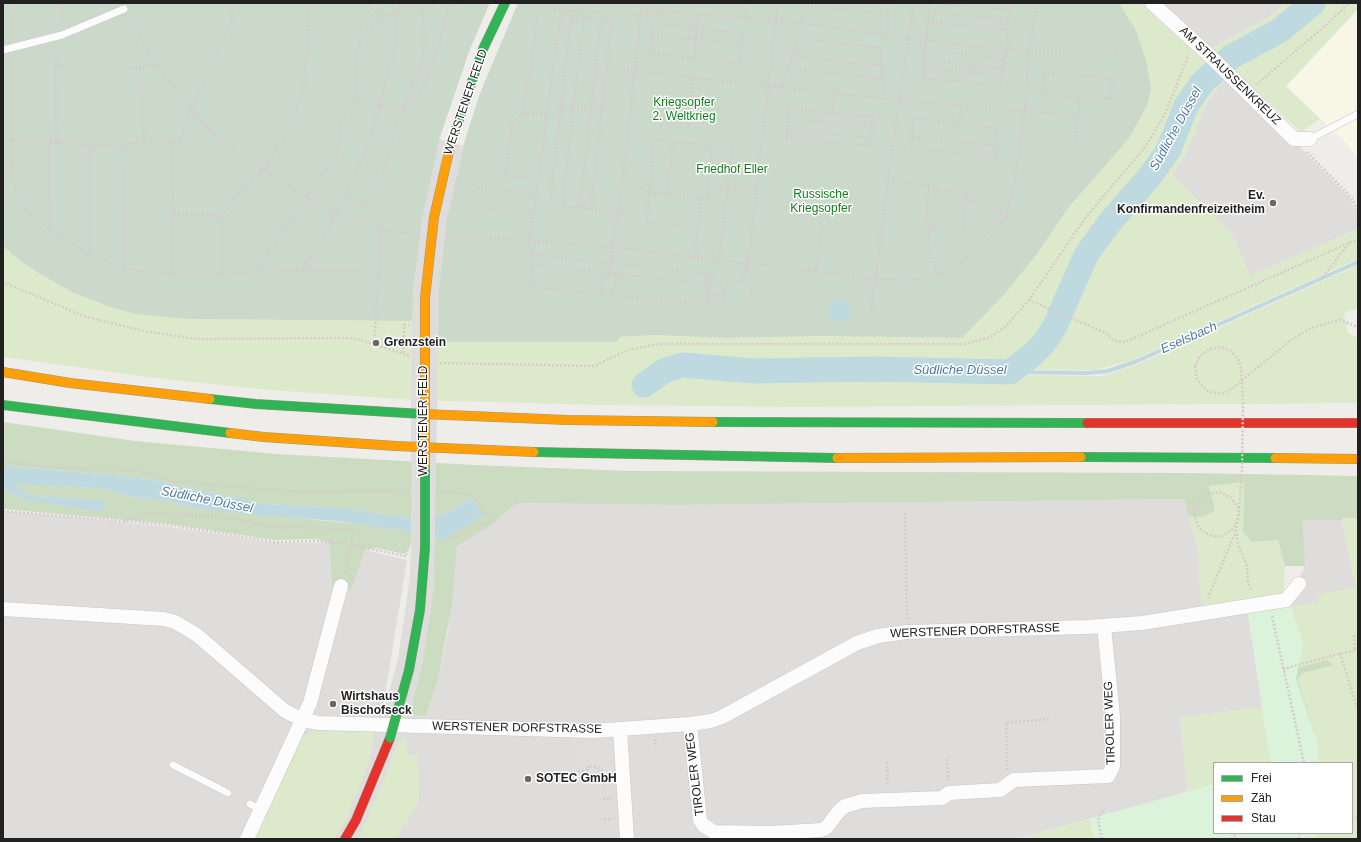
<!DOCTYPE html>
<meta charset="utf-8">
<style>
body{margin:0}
#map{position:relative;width:1361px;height:842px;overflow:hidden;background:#efedea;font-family:Arial,sans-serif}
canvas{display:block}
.frame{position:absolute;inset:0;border:4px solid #212121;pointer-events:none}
.legend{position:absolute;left:1213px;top:762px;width:140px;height:72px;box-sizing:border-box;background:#fff;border:1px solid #a6a6a6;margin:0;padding:5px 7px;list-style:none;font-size:12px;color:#212121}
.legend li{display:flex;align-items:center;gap:8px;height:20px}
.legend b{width:20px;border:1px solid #a6a6a6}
</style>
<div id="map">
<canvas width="1361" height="842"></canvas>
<div class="frame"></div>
<ul class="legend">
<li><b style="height:5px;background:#30b455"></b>Frei</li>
<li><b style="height:5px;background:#ff9f0a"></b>Zäh</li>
<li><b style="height:5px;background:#e5322d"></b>Stau</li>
</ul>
</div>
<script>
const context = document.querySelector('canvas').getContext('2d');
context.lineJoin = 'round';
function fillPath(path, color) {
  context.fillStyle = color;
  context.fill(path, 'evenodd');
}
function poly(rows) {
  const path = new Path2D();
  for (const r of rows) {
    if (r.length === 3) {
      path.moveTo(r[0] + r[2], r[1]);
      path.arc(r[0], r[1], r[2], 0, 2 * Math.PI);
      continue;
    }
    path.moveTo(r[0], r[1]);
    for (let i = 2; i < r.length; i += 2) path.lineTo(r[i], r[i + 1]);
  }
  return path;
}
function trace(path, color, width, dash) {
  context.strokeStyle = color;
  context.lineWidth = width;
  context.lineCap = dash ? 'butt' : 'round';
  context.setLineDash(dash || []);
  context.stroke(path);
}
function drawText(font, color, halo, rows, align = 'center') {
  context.font = font + ' Arial,sans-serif';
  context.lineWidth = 3;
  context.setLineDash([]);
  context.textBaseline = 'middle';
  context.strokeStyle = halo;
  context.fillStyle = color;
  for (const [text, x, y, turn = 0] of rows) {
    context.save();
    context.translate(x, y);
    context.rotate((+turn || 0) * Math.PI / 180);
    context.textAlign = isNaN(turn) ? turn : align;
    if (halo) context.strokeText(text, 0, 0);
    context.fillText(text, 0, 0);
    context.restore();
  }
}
const residential = poly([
 [1159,3,1287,3,1264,20,1210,49],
 [1226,79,1294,141,1350,198,1358,216,1358,229,1250,276,1231,233,1172,175,1185,155,1208,100],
 [1184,499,1199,553,1199,578,1203,616,1287,603,1305,566,1303,520,1342,520,1356,587,1318,603,1248,614,1262,707,1180,718,1188,792,1016,839,3,839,3,511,171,527,274,543,329,543,332,585,351,589,365,550,407,560,382,713,426,716,438,679,448,632,457,546,492,525,510,508,519,503,675,505]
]);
const education = poly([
 [1358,9,1358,159,1344,141,1286,87]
]);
const grass = poly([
 [1119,3,1146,3,1226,79,1208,100,1185,155,1172,175,1231,233,1250,276,1358,229,1358,259,1133,360,1095,370,749,366,690,360,677,361,639,383,643,387,676,371,1103,376,1136,365,1358,265,1358,308,1344,313,1348,333,1358,338,1358,403,797,407,600,405,413,400,269,390,163,379,3,357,3,246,40,274,74,293,98,303,123,310,188,319,412,321,620,337,654,335,725,338,821,336,962,338,1004,295,1037,254,1069,207,1139,121,1148,104,1151,88,1136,30],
 [1287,3,1358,3,1358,9,1286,86,1320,119,1301,132,1210,49,1264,20],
 [1244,482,1243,532,1252,542,1278,540,1285,566,1284,590,1280,597,1202,608,1199,578,1199,553,1189,517,1201,517,1209,486],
 [1342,518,1358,518,1358,839,1316,839,1316,833,1352,833,1352,763,1318,763,1318,744,1296,679,1303,643,1290,606,1318,603,1319,594,1356,587],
 [1262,707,1271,763,1214,763,1214,784,1188,792,1180,718],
 [311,731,375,732,368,765,344,824,334,839,253,839,302,738],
 [407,738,407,755,418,756,419,801,396,839,358,839,382,785,399,739],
 [1089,819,1095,839,1016,839,1022,838]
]);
const forest = poly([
 [3,422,135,441,277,454,474,465,630,471,1190,473,1358,476,1358,518,1342,518,1342,520,1303,520,1305,566,1285,566,1278,540,1252,542,1243,532,1244,482,1209,486,1215,511,1201,517,1189,517,1184,499,675,505,519,503,510,508,492,525,457,546,452,605,438,679,426,716,408,715,435,539,472,498,447,513,412,519,345,508,265,504,147,479,115,475,3,466],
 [15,483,96,488,137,498,168,501,198,509,371,525,412,532,412,538,409,550,405,554,376,548,365,550,351,590,332,585,329,543,317,539,273,540,171,524,3,509,3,489,24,499,101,500,36,496,21,491],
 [1327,660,1333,665,1303,673,1297,679,1318,744,1318,763,1293,669]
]);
const cemetery = poly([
 [3,3,490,3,470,49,439,140,463,146,480,93,518,3,1119,3,1136,30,1146,60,1151,88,1148,104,1129,138,1069,207,1037,254,1004,295,962,338,821,336,725,338,654,335,620,337,616,342,434,342,412,321,188,319,136,314,110,307,74,293,40,274,18,259,3,246]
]);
const park = poly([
 [1290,606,1303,643,1296,679,1318,744,1318,763,1271,763,1248,613],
 [1214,784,1214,833,1316,833,1316,839,1095,839,1089,819]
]);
const parking = poly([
 [578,745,609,745,610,781,589,782,589,768,577,768]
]);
const water = poly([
 [839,310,11],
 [3,466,115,475,147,479,265,504,345,508,412,519,447,513,472,498,484,515,445,539,435,539,412,532,336,521,267,516,198,509,168,501,137,498,96,488,16,484,21,491,36,496,101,500,105,503,105,506,101,512,24,499,3,489]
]);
const pier = poly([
 [439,140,464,146,447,219,439,289,434,589,423,662,403,739,376,738,398,659,409,584,411,549,411,378,413,290,422,219]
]);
const stream = poly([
 [1010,372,1087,373,1108,371,1135,362,1358,262]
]);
const river = poly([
 [644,385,664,371,683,365,754,371,873,369,1010,372,1031,356,1044,343,1055,326,1086,255,1110,222,1150,176,1168,151,1186,106,1202,83,1231,57,1279,31,1313,3]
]);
const path = poly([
 [62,3,62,24],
 [380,3,381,17,398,11,422,11,438,3],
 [437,3,456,6,457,3],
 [888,3,888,36],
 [930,3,922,78,1001,86,1004,59,1008,49,1007,30,1010,3],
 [933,3,1009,10],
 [803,6,888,14],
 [420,11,422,3],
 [660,11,661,3],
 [929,12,1008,20],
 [128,16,156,64,191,109,214,134,263,170,335,214,380,229,417,235],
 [571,16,612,20,591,209,550,204,571,16],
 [745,18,747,3],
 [928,22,1007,30],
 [654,23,743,33,740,63,650,53,654,23],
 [801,24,803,3],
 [653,35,742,44],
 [12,38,14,3],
 [925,50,1004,59],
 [792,56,882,66],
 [12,57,12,169],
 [694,58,698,14],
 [924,60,1003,69],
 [55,67,141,68,156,64],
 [141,68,144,141],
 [607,68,899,100,1078,116,1079,98,1111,100,1112,78,1043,73,1042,95,1079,98],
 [923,68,1002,76],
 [788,69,883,79],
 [1256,85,1325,26,1349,3],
 [781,87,799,39,881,48,884,98],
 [358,100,380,106,404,108,419,97,440,42,449,5],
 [561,106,602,110],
 [789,109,873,117,870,146,787,138,789,109],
 [522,113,512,123,505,176,538,179],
 [833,113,835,93],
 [546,114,522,113,532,61,539,6,561,10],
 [914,118,998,128,995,158,911,148,914,118],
 [788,119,872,126],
 [959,123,961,106],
 [688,129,693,77],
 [787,130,871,138],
 [912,137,996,146],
 [12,141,49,142],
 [56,142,90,146,123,144,144,141,179,142,191,109,233,17,231,3],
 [172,143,173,215],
 [123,144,124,269],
 [1074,149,1078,116],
 [1307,152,1352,198,1358,212],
 [3,168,12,169,15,191,25,209,50,230,89,255,124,269,172,274,223,275,255,272,341,270,379,273,380,229],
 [623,177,649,192,701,198,707,198,709,186,757,191],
 [888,179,929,186,929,189,966,193,966,199,1007,215],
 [477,187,537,194],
 [929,189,925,225,965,228,966,199],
 [667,194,673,141],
 [345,199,364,206,385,169,398,117,421,68,425,32,422,11],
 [562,206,584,17],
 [476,208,534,214],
 [580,208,601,19],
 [591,209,619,212],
 [222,216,223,275],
 [931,226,928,247,937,275],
 [699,228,647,222,654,140,711,145,709,186],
 [50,229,49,142,56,142,55,67,60,45],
 [446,236,528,240,612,247,875,279,911,280,937,275,974,254,993,234,1007,215,1016,176,1025,112,1029,52,1037,3],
 [89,254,90,146],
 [533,254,528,240,534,214,561,10,641,14,660,11,698,14,777,20,926,41,1029,52,1119,53],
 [533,254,712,275,707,305,530,287,533,254],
 [695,257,701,198],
 [719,259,733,143],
 [532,265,710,284],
 [816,270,821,225],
 [301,271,322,241,345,199,370,140,394,52,398,11,401,3],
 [255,272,337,154,341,124,348,108,358,100,354,66,360,41,367,30,381,17,365,3],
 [610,273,612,247,619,212,642,3],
 [172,274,173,215,204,214,222,216,241,190,263,170,291,126,304,87,310,3],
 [1323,277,1350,242],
 [741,281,748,264,778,3],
 [738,295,14],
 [3,282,86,317,144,331,197,339,346,338,361,340,410,356],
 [601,294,603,273],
 [613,295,616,274],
 [709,296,725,294],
 [1029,300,1106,333,1114,341,1125,342,1358,239],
 [871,310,888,179,914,3],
 [374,344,379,273],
 [403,353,404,325,409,325],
 [440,363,594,366,628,350,658,344,964,344,989,338,1005,327,1029,300,1086,217,1146,146,1166,112,1189,54],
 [1195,366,1197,379,1206,390,1215,393,1225,393,1233,388,1291,340,1311,328,1340,320,1358,327],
 [3,462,61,468,135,470,171,481,297,492,410,491],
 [1199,502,1207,494,1220,492,1232,498,1239,510,1236,531,1207,600],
 [3,511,171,525,274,542,317,541,351,545,406,556,408,554],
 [905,513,907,620],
 [124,521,142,514,163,514,224,517,274,527,350,529,353,532,351,545,344,574],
 [1237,534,1238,544,1247,566,1248,582,1252,592],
 [441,543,491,521,472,494,441,491],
 [1272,616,1304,763],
 [1354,635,1355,649],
 [1340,653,1358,711],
 [1283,669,1358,649],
 [655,739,656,747],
 [947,759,948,781],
 [887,762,888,787],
 [1007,770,1006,723,1049,719],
 [578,771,588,770,588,766,593,766,602,770,603,784,610,783],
 [603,799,612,798],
 [604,819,613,819],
 [1352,819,1358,817],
 [1102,839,1098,821,1101,813,1105,809],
 [1231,839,1237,833],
 [1299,839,1300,833]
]);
const lane = poly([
 [3,50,62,35,124,9],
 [1310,139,1358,114],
 [173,765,228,793],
 [250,804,261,810]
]);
const street = poly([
 [1152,3,1210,56,1294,139,1310,139],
 [3,609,164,619,175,622,197,635,285,711,303,720,319,723,593,731,690,724,711,721,722,717,857,643,878,636,907,632,1087,627,1142,623,1286,600,1299,584],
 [690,724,700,820,703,825,714,832,771,833,821,830,826,828,839,811,845,806,862,801,942,798,949,793,1000,790,1014,780,1108,776,1113,766,1113,717,1104,626],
 [620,729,627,839],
 [247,839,310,703,341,586]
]);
const fast = poly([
 [451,143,483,49,505,3],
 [210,399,256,404,423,414],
 [3,405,230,433],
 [713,422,1087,423],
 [534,452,837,458],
 [1081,457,1275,458]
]);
const slow = poly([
 [3,372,70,383,210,399],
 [423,414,567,420,713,422],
 [230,433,264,437,396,446,534,452],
 [837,458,1081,457],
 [1275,458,1358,459]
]);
const jam = poly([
 [1087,423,1358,423],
 [345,839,356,820,390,738]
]);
const pathBridge = poly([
 [1195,366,1200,356,1209,349,1220,347,1231,351,1238,359,1241,368,1243,403,1242,474,1238,520,1233,529,1221,537,1212,536,1202,531,1198,526,1195,517,1194,512,1199,502]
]);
const fastBridge = poly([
 [390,738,409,670,420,610,425,548,425,464]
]);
const slowBridge = poly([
 [425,464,425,298,434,217,451,143]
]);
const markers = [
 [1273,203,4,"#696867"],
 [376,343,4,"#696867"],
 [333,704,4,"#696867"],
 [528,779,4,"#696867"]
];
const streetNames = [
 ["AM STRAUSSENKREUZ",1230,76,44],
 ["WERSTENER FELD",466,102,-71],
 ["WERSTENER FELD",424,421,-90],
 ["WERSTENER DORFSTRASSE",975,631,-2],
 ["TIROLER WEG",1110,723,-92],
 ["WERSTENER DORFSTRASSE",517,728,1],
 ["TIROLER WEG",695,774,-97]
];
const parkNames = [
 ["Kriegsopfer",684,103],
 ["2. Weltkrieg",684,117],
 ["Friedhof Eller",732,170],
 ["Russische",821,195],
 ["Kriegsopfer",821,209]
];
const poiNames = [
 ["Ev.",1265,196,"right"],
 ["Konfirmandenfreizeitheim",1265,210,"right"],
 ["Grenzstein",384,343],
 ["Wirtshaus",341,697],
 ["Bischofseck",341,711],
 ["SOTEC GmbH",536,779]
];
const waterNames = [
 ["Südliche Düssel",1176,129,-61],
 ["Eselsbach",1189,338,-24],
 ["Südliche Düssel",960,370],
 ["Südliche Düssel",207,500,11]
];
fillPath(residential, '#dedddb');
fillPath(education, '#f7f6e7');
fillPath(grass, '#dceacb');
fillPath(forest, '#cbdcc1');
fillPath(cemetery, '#cad9ca');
fillPath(park, '#daf3da');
fillPath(parking, '#dfdedd');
fillPath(water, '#bfd9e0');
fillPath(pier, '#dedddc');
trace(stream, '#bfd9e0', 4);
trace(river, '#bfd9e0', 25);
trace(lane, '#c8c7c6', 8);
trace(street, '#c8c7c6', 15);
trace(fast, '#979982', 10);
trace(slow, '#979982', 10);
trace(jam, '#979982', 10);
trace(path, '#d7cbc9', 2.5, [2, 2]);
trace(lane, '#fdfcfc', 7);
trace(street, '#fdfcfc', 14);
trace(fast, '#30b455', 9);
trace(slow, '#ff9f0a', 9);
trace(jam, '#e5322d', 9);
trace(fastBridge, '#979982', 10, []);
trace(slowBridge, '#979982', 10, []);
trace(pathBridge, '#d7cbc9', 2.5, [2, 2]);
trace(fastBridge, '#30b455', 9);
trace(slowBridge, '#ff9f0a', 9);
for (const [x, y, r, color] of markers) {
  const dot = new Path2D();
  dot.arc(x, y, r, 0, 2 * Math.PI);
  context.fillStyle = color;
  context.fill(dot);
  trace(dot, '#fff', 1.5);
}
drawText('12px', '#212121', '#fff', streetNames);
drawText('12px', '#117e1b', '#fff', parkNames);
drawText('bold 12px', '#212121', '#fff', poiNames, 'left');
drawText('italic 13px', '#4e7aa6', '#fff', waterNames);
</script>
